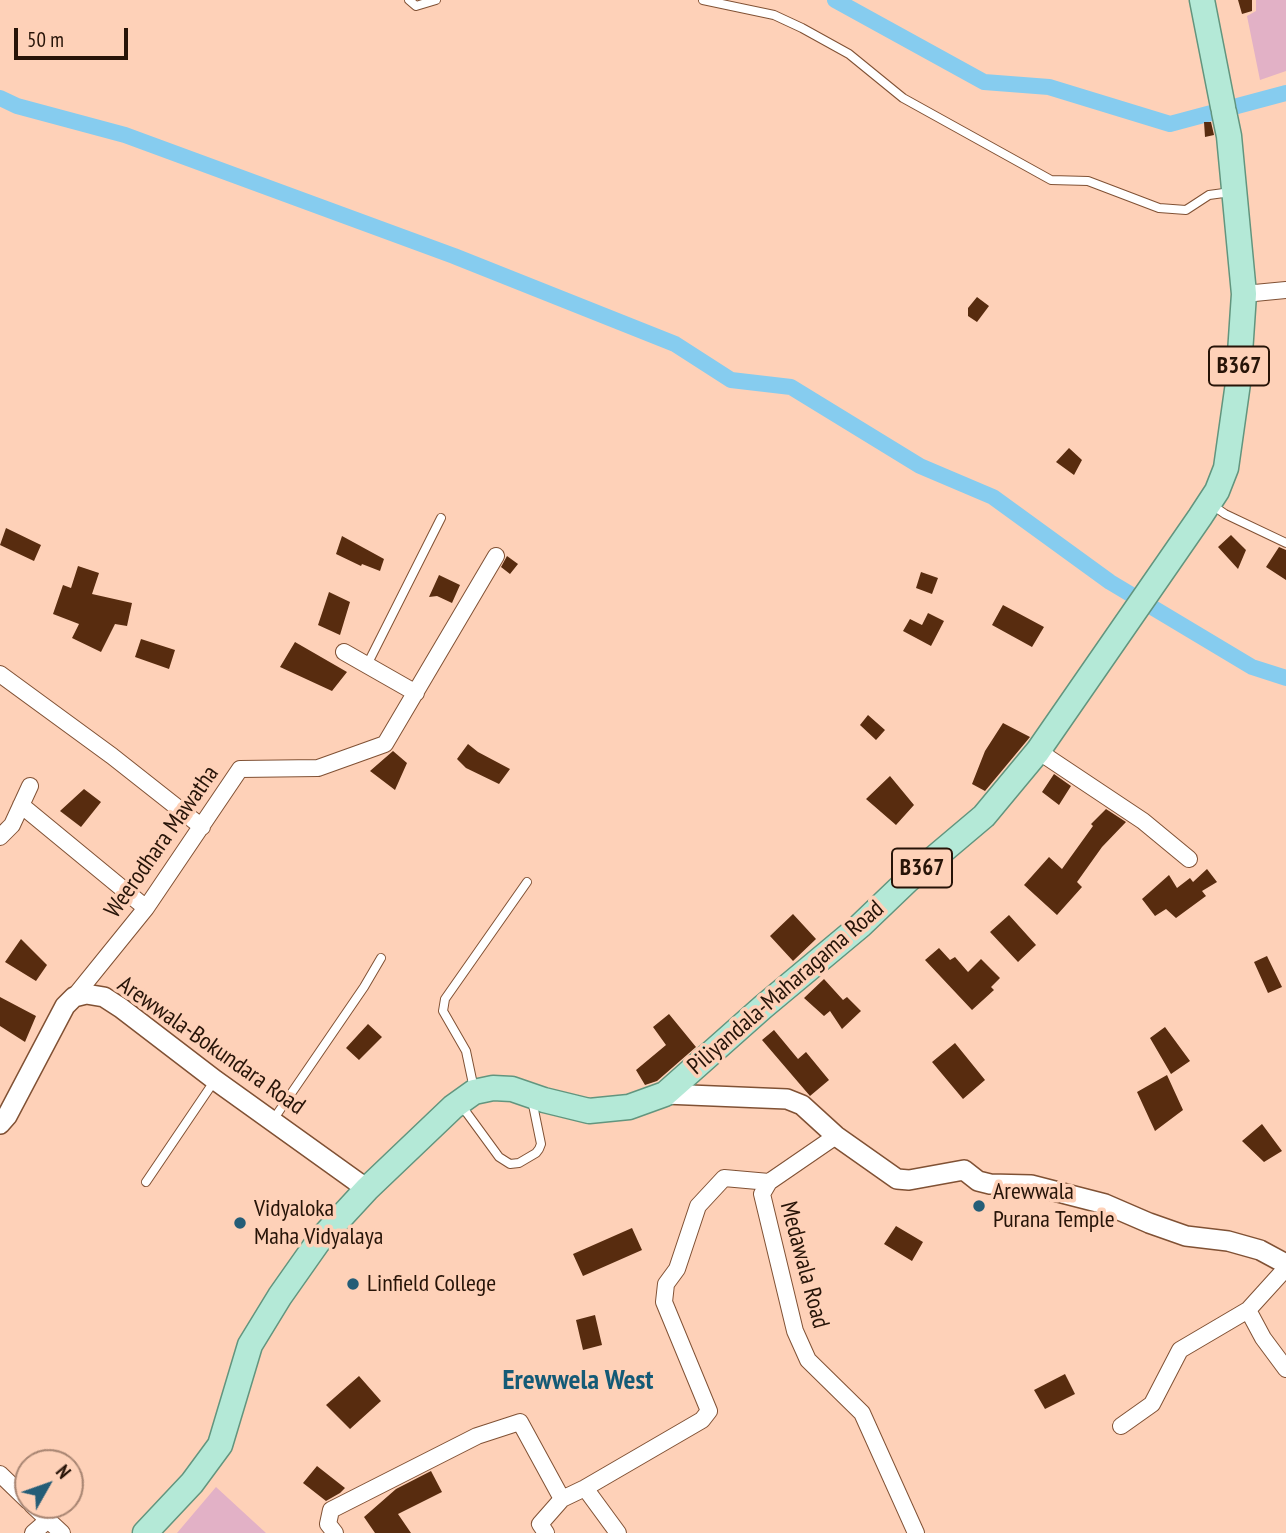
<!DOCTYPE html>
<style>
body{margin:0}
#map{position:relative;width:1286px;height:1533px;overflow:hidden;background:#fed1b8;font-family:"PT Sans Narrow",sans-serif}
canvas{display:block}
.north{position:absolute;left:14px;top:1449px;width:70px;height:70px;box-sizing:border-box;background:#fed1b8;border:2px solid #a88572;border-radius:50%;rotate:50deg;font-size:19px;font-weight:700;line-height:28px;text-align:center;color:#271408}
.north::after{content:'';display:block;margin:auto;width:24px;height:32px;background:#245d77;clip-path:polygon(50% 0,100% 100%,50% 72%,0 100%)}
.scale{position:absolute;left:14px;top:28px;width:114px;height:32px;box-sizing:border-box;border:4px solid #271408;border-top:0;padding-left:9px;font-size:21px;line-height:24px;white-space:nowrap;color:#271408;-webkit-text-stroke:5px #fed1b8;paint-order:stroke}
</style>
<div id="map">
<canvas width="1286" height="1533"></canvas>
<div class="north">N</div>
<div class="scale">50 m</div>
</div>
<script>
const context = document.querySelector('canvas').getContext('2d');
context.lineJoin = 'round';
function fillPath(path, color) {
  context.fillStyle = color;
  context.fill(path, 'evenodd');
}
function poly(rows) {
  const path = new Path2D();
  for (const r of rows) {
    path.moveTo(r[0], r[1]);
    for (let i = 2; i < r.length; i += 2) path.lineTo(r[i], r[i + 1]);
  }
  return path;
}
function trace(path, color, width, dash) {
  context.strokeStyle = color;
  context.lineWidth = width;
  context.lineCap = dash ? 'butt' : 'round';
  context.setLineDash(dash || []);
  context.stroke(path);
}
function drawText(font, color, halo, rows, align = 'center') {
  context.font = font + ' "PT Sans Narrow",sans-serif';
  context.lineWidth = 7;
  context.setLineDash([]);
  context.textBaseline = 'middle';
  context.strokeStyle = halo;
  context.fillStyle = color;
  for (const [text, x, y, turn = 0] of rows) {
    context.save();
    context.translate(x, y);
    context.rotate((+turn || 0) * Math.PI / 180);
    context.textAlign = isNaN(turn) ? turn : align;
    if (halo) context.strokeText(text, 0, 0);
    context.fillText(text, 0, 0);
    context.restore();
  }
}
const green = poly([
 [1256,0,1286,0,1286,71,1260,80,1247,16,1256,11],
 [216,1487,266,1533,177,1533]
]);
const canal = poly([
 [835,0,984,82,1049,87,1170,124,1286,93],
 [0,98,17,106,125,135,454,256,675,344,731,380,791,387,920,466,993,497,1110,582,1252,667,1286,678]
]);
const building = poly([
 [1238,0,1252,0,1252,11,1242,14],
 [1204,122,1211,122,1214,135,1205,137],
 [977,297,989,306,977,322,968,316,968,308],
 [1069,448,1082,460,1074,475,1056,462],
 [6,528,41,545,34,561,0,545],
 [1231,535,1246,550,1238,569,1218,547],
 [342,536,384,559,380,571,362,564,361,566,336,554],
 [1279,547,1286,550,1286,580,1266,567],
 [507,556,518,564,510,574,501,567],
 [78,566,99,573,92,594,132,603,127,626,115,624,101,652,72,638,79,624,53,614,63,585,71,588],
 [921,572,938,578,932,594,916,588],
 [439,575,460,585,452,603,437,596,429,597],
 [329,592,350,602,340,635,318,625],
 [1003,605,1044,627,1032,647,992,625],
 [928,613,944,621,931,646,903,631,910,619,922,625],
 [141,639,175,650,169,669,135,657],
 [295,642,347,672,332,691,280,667],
 [868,715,885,730,876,740,860,725],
 [1003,723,1030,737,985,791,972,784,985,751],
 [468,744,478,752,510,769,499,784,466,768,457,759],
 [393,751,407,763,395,790,370,771],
 [1054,774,1071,786,1059,805,1042,792],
 [890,776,914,805,896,825,866,799],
 [84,789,101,802,81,827,60,811],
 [1106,809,1126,822,1102,847,1077,882,1082,887,1057,915,1024,885,1049,857,1062,869,1093,826,1091,824],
 [1207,869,1217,882,1202,891,1206,896,1176,918,1166,909,1155,916,1142,899,1169,875,1177,888,1190,878,1193,882],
 [793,914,816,939,793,961,770,936],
 [1009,915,1036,945,1018,962,990,932],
 [21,939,47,965,36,981,5,962],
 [939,948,950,960,955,957,968,972,981,959,1000,978,991,987,994,990,972,1010,925,960],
 [1267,956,1282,987,1268,993,1254,962],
 [824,979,843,1000,847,997,861,1011,842,1029,830,1011,824,1016,804,998],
 [0,997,36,1016,25,1042,0,1026],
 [669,1014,696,1047,657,1081,645,1085,636,1070,666,1045,653,1027],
 [368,1024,382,1037,359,1060,346,1048],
 [1165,1027,1190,1061,1171,1074,1150,1038],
 [774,1030,798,1059,806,1052,829,1080,810,1096,762,1040],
 [955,1043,985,1080,963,1099,932,1062],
 [1167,1075,1183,1110,1155,1131,1137,1092],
 [1262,1124,1282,1151,1264,1162,1242,1141],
 [896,1226,923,1242,912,1261,884,1244],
 [632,1228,642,1250,583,1276,573,1254],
 [595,1315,602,1345,583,1350,576,1320],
 [1065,1374,1075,1394,1045,1409,1034,1390],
 [359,1376,381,1401,350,1429,326,1405],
 [317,1466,345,1488,340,1493,326,1501,303,1483],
 [431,1471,442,1492,398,1514,411,1533,375,1533,364,1517,396,1489]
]);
const service = poly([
 [409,0,416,6,436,0],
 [703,0,774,15,802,28,849,54,903,98,1051,180,1088,181,1159,208,1186,210,1209,195,1231,192],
 [1212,505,1225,514,1286,543],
 [367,665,441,518],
 [474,1089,466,1051,443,1011,445,999,527,882],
 [461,1105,499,1157,510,1164,519,1163,536,1153,539,1149,541,1144,532,1100],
 [273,1120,364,987,381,958],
 [146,1182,215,1080]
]);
const minor = poly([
 [1244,294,1286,290],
 [344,652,416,693],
 [0,674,112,756,202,827],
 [1038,751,1143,821,1189,859],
 [21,805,146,908],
 [0,837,12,825,30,786],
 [74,997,146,908,240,769,318,768,385,744,496,556],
 [836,1136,769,1182,762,1194,795,1331,808,1360,862,1413,916,1533],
 [1248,1310,1263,1338,1286,1369],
 [1121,1426,1152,1404,1180,1350,1248,1310,1286,1268],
 [0,1474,28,1501],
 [585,1488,618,1533],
 [32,1505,62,1533],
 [33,1533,48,1520],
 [335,1533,328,1524,331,1510,477,1436,520,1422,562,1499],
 [546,1533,540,1524,562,1499,585,1488,702,1420,709,1411,664,1302,666,1284,677,1269,698,1206,724,1178,769,1182]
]);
const tertiary = poly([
 [665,1094,787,1099,802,1105,836,1136,897,1179,909,1180,964,1170,978,1181,990,1184,1031,1185,1105,1204,1149,1223,1186,1236,1228,1241,1260,1250,1286,1264],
 [0,1124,7,1116,65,1006,74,997,86,994,104,997,121,1008,215,1080,367,1189]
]);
const primary = poly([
 [1202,0,1223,107],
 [145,1533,192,1483,220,1445,250,1345,280,1296,318,1242,367,1189,453,1107,474,1092,493,1088,512,1089,544,1100,589,1111,629,1107,665,1094,763,1007,860,926,907,881,984,816,1038,751,1200,517,1217,491,1226,468,1238,383,1244,294,1229,136,1224,112]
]);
const markers = [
 [979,1206,7,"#245d77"],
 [240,1223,7,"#245d77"],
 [353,1284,7,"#245d77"]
];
const shields = [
 [1239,366,60],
 [922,868,60]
];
const shieldNames = [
 ["B367",1239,366],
 ["B367",922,868]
];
const streetNames = [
 ["Weerodhara Mawatha",162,842,-55],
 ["Piliyandala-Maharagama Road",786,988,-41],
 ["Arewwala-Bokundara Road",211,1046,35],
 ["Medawala Road",804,1265,75]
];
const poiNames = [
 ["Arewwala",993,1192],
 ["Purana Temple",993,1220],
 ["Vidyaloka",254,1209],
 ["Maha Vidyalaya",254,1237],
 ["Linfield College",367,1284]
];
const quarterNames = [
 ["Erewwela West",578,1381]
];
fillPath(green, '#e2b1c6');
trace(canal, '#86ccef', 16);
fillPath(building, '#582c0f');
trace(service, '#805134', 10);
trace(minor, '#805134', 18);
trace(tertiary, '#805134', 22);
trace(primary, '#62957e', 27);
trace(service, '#fff', 8);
trace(minor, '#fff', 16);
trace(tertiary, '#fff', 19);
trace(primary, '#b4e9d7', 24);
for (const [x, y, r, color] of markers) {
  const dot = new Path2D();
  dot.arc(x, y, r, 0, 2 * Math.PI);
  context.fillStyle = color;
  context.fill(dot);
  trace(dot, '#fed1b8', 2.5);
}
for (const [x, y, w] of shields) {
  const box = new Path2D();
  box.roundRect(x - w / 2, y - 19.5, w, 39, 5);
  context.fillStyle = '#fed1b8';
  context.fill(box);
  trace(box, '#271408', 2);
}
drawText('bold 23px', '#271408', null, shieldNames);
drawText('24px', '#271408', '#fed1b8', streetNames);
drawText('24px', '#271408', '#fed1b8', poiNames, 'left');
drawText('bold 28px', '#145a76', '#fed1b8', quarterNames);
</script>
